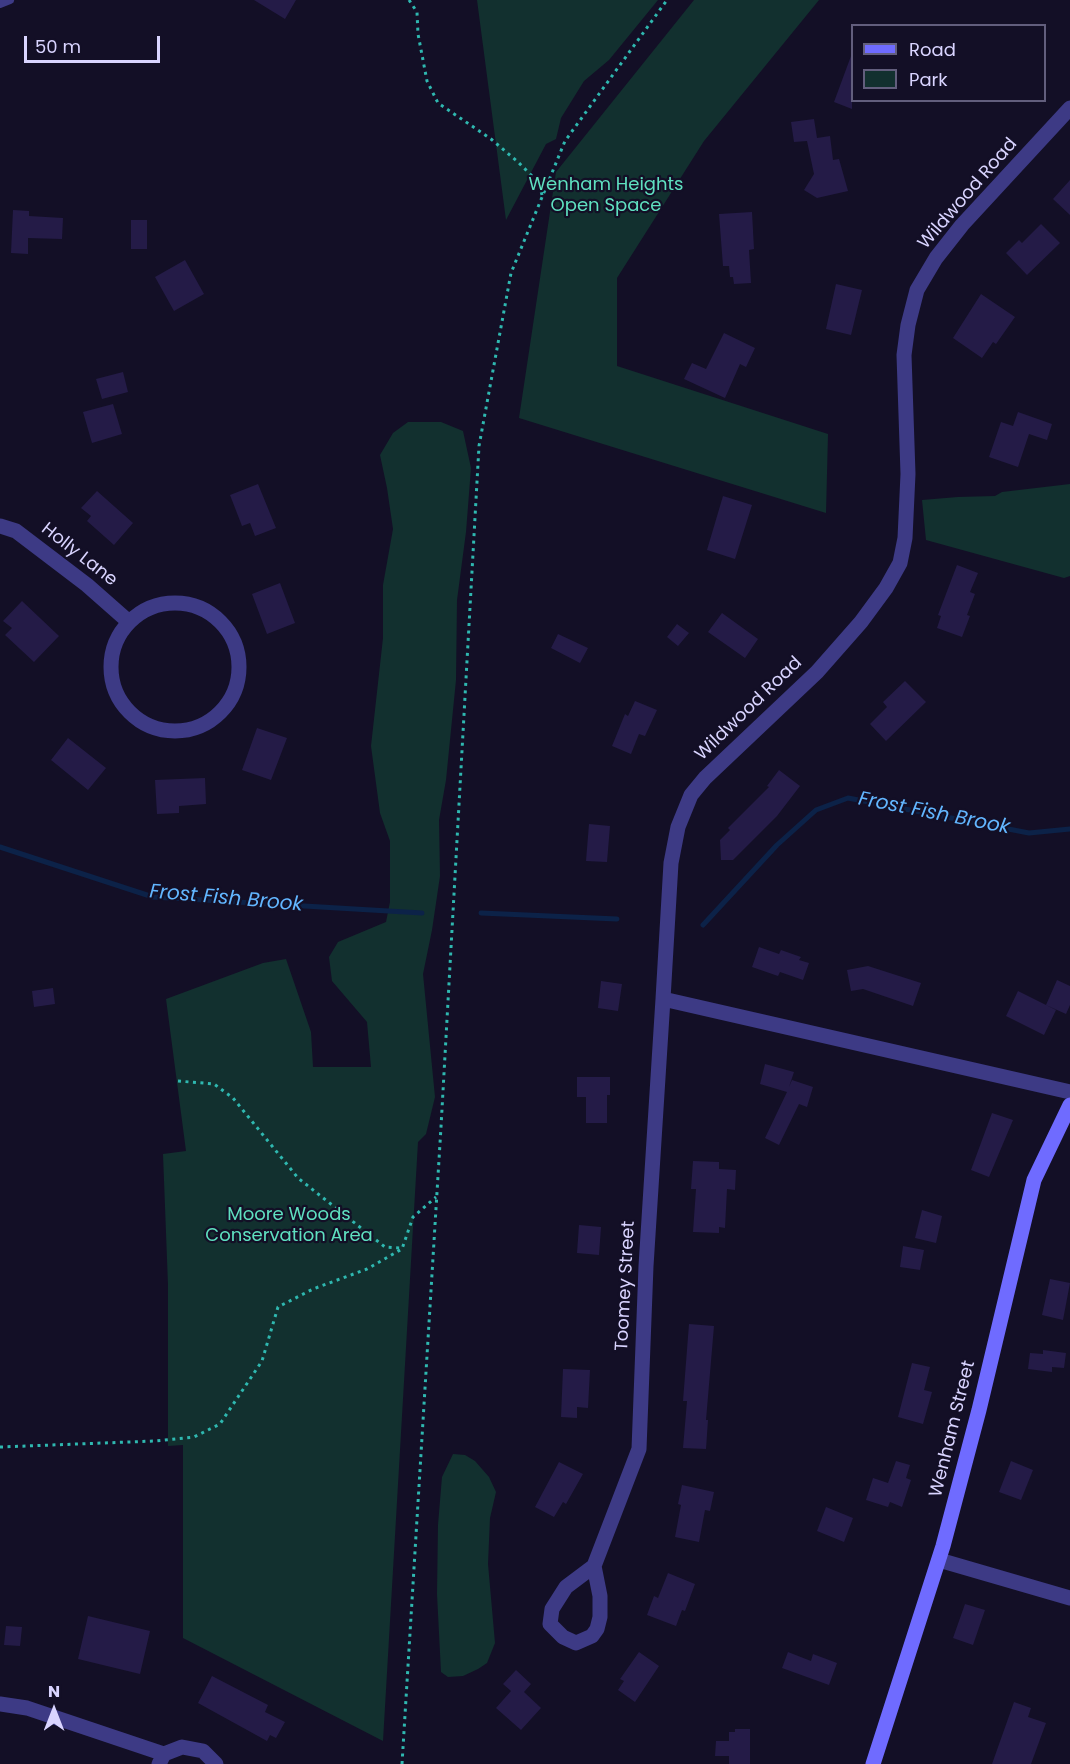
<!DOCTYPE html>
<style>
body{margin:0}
#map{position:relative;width:1070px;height:1764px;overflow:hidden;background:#130f26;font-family:Poppins,sans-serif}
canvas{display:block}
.legend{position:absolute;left:851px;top:24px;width:195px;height:78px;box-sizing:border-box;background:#130f26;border:2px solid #625e7d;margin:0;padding:8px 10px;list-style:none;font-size:18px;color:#d9d4ff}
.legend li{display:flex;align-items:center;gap:12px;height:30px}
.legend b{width:30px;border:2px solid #625e7d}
.north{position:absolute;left:24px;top:1680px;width:60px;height:60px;-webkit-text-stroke:4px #130f26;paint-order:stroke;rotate:0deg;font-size:16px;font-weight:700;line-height:24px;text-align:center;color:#d9d4ff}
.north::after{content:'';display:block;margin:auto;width:21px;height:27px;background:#d9d4ff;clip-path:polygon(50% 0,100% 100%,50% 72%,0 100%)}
.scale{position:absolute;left:24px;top:36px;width:136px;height:27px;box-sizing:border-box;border:3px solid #d9d4ff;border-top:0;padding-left:8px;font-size:18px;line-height:21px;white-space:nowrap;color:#d9d4ff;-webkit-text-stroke:4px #130f26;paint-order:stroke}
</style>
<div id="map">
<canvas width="1070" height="1764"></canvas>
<ul class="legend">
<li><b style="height:8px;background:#6f6bff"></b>Road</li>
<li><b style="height:16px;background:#12302f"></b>Park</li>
</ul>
<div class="north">N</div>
<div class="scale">50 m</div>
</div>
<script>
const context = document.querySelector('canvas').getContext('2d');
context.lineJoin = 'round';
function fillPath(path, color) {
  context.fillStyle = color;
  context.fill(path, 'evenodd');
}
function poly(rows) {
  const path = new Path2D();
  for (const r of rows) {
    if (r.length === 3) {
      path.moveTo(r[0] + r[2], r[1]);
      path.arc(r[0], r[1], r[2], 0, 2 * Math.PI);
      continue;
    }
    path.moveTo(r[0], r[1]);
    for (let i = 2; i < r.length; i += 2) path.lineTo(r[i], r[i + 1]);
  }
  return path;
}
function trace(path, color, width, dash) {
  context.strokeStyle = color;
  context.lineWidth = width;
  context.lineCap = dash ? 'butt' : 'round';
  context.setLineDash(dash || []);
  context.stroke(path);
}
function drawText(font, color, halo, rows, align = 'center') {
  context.font = font + ' Poppins,sans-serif';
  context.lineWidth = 4.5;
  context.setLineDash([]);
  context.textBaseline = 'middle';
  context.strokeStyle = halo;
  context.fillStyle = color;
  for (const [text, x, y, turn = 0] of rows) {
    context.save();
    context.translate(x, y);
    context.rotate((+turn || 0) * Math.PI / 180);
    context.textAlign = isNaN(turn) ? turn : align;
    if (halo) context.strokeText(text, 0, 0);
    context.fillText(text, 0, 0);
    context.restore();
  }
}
const green = poly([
 [477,0,658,0,609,60,584,81,561,118,556,139,546,144,506,220],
 [694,0,819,0,704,141,617,278,617,366,828,434,826,513,519,418,556,172],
 [408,422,441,422,463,431,471,468,466,532,457,600,456,680,446,780,439,820,440,876,432,930,423,974,435,1097,426,1134,418,1142,383,1741,183,1638,183,1445,168,1446,168,1285,163,1154,186,1151,166,999,263,963,286,959,311,1032,313,1067,371,1067,367,1022,332,981,329,957,338,942,386,922,390,902,390,841,380,813,371,746,383,638,383,585,393,529,387,488,380,455,393,433],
 [1070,484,1070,576,1064,578,926,540,922,500,958,497,995,496,1002,492],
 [453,1454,465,1455,475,1461,489,1477,496,1492,490,1518,488,1564,495,1643,487,1663,478,1669,463,1676,448,1677,441,1672,437,1594,438,1525,442,1477]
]);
const stream = poly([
 [0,847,153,897,422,913],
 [481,913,617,919],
 [703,925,777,845,816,810,848,798,1029,833,1070,829]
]);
const building = poly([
 [254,0,296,0,285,19],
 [851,56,852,56,852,109,834,102],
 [814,119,817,138,830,136,833,160,839,159,848,191,817,198,804,190,814,174,807,141,794,142,791,122],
 [1070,180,1070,215,1053,199],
 [13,210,29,211,29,216,63,218,62,239,28,238,28,254,11,253],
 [752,212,754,249,749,250,751,283,734,284,733,277,730,277,729,266,723,266,719,214],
 [131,220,147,220,147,249,131,249],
 [1041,224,1060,243,1027,275,1006,253,1019,240,1022,243],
 [185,260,204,294,174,311,155,277],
 [836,284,862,290,851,335,826,329],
 [981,294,1015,317,996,344,993,342,982,358,953,338],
 [724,333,755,348,746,367,740,364,725,398,684,379,692,363,706,369],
 [123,372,128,392,102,399,96,379],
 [113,404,122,434,92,443,83,412],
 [1018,412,1052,424,1047,440,1029,434,1018,467,989,457,1001,422,1013,426],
 [258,484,276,528,255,536,250,523,242,526,230,495],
 [97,491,133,523,114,545,87,521,91,516,81,508],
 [723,496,752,505,735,559,707,550],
 [957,565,978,573,970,592,975,594,967,615,970,616,962,637,937,628,941,616,938,615],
 [280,583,295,623,267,634,252,594],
 [22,601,59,636,34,662,5,635,12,628,3,621],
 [722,613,758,639,745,658,708,632],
 [677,624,689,633,678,646,667,637],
 [558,634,588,648,580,663,551,648],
 [905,681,926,702,886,741,870,724,887,707,883,702],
 [635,701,657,710,645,736,639,734,631,754,612,746,625,714,628,716],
 [257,728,287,738,271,780,242,770],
 [68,738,106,768,88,790,51,760],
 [779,770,800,786,777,816,733,860,721,860,720,840,730,830,728,828,769,787,767,786],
 [205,778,206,804,179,806,179,813,157,814,155,780],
 [589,824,610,826,607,862,586,861],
 [759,947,779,954,781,950,801,957,799,960,809,963,803,980,780,972,778,976,752,967],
 [868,966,921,983,913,1006,863,989,851,991,847,970],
 [1057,980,1070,986,1070,1005,1066,1014,1046,1005],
 [601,981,622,984,618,1011,598,1008],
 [53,988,55,1004,34,1007,32,991],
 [1018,991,1056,1010,1044,1035,1006,1016],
 [765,1064,794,1072,789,1087,792,1080,813,1087,807,1107,799,1104,779,1145,765,1138,787,1092,760,1084],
 [577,1077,610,1077,610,1095,607,1095,607,1123,586,1123,586,1097,577,1097],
 [992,1113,1013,1120,989,1177,971,1170],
 [693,1161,719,1162,719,1169,736,1170,735,1190,727,1189,725,1228,719,1227,719,1233,693,1232,696,1189,691,1189],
 [922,1210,942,1216,936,1243,915,1238],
 [579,1225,601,1227,599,1255,577,1253],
 [903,1246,924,1250,920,1270,900,1267],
 [1050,1279,1070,1283,1063,1320,1042,1315],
 [689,1324,714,1326,706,1420,708,1420,706,1449,683,1448,687,1401,683,1401],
 [1043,1350,1066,1353,1064,1368,1052,1367,1052,1372,1028,1369,1030,1353,1043,1354],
 [912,1363,930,1367,924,1390,932,1392,923,1424,898,1417],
 [563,1369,590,1370,588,1408,577,1407,577,1418,561,1417],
 [896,1461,910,1465,906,1478,911,1480,902,1507,890,1502,888,1507,866,1500,873,1478,888,1483],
 [1011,1461,1033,1470,1021,1500,999,1492],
 [559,1462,583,1474,566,1504,563,1502,554,1517,535,1507],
 [682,1485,714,1492,710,1511,705,1510,699,1542,675,1537,681,1505,678,1504],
 [826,1507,853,1518,844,1542,817,1531],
 [668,1573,695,1584,685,1611,682,1610,676,1626,647,1615,654,1596,658,1598],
 [965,1604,985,1610,973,1645,953,1638],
 [88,1616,150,1631,140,1674,78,1659],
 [6,1626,22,1627,20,1646,4,1645],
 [639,1652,659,1666,635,1702,618,1690,624,1681,620,1679],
 [788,1652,811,1661,813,1654,837,1663,829,1685,782,1668],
 [516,1670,531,1684,524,1692,541,1708,521,1730,496,1708,511,1691,503,1684],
 [212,1676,268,1705,265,1712,285,1722,276,1738,270,1735,267,1741,198,1703],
 [1014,1702,1031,1708,1028,1717,1046,1723,1031,1764,992,1764],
 [735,1729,750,1729,750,1764,729,1764,729,1756,715,1756,716,1741,729,1741,729,1732,735,1732]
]);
const path = poly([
 [409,0,417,12,418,34,427,81,438,103,491,139,518,162,539,183,542,195],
 [178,1081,214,1084,233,1098,298,1178,385,1247,400,1248],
 [0,1447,155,1441,194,1437,220,1424,262,1361,278,1307,313,1289,367,1269,402,1249,413,1217,436,1197],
 [402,1764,441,1127,479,446,511,273,565,141,667,0]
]);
const service = poly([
 [0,4,10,0]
]);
const minor = poly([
 [1070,108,962,225,936,258,917,290,908,325,904,355,908,474,905,538,900,563,886,588,861,622,817,672,705,778,691,795,678,827,671,863,663,999,1070,1092],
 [0,526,16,531,87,585,129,622],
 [175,667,64],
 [939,1560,1070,1598],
 [594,1566,600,1596,600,1617,597,1629,592,1636,576,1643,563,1637,550,1624,552,1609,566,1587,594,1566,639,1449,646,1266,663,999],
 [0,1704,27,1708,164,1754],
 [159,1764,164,1754,182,1747,203,1751,216,1764]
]);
const secondary = poly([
 [873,1764,943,1546,979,1410,1034,1180,1070,1105]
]);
const parkNames = [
 ["Wenham Heights",606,185],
 ["Open Space",606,206],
 ["Moore Woods",289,1215],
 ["Conservation Area",289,1236]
];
const streetNames = [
 ["Wildwood Road",968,194,-49],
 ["Holly Lane",79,555,38],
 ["Wildwood Road",749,709,-44],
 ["Toomey Street",626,1286,-87],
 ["Wenham Street",953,1429,-76]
];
const waterNames = [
 ["Frost Fish Brook",934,814,11],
 ["Frost Fish Brook",226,899,5]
];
fillPath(green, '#12302f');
trace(stream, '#0c2248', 5);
fillPath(building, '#241b47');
trace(path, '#2fb8b0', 3, [3, 4.5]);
trace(service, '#3d3a85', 8);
trace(minor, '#3d3a85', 15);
trace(secondary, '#6f6bff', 15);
drawText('18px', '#5fe0c0', '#130f26', parkNames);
drawText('18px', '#d9d4ff', '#130f26', streetNames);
drawText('italic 20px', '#62b6ff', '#130f26', waterNames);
</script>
